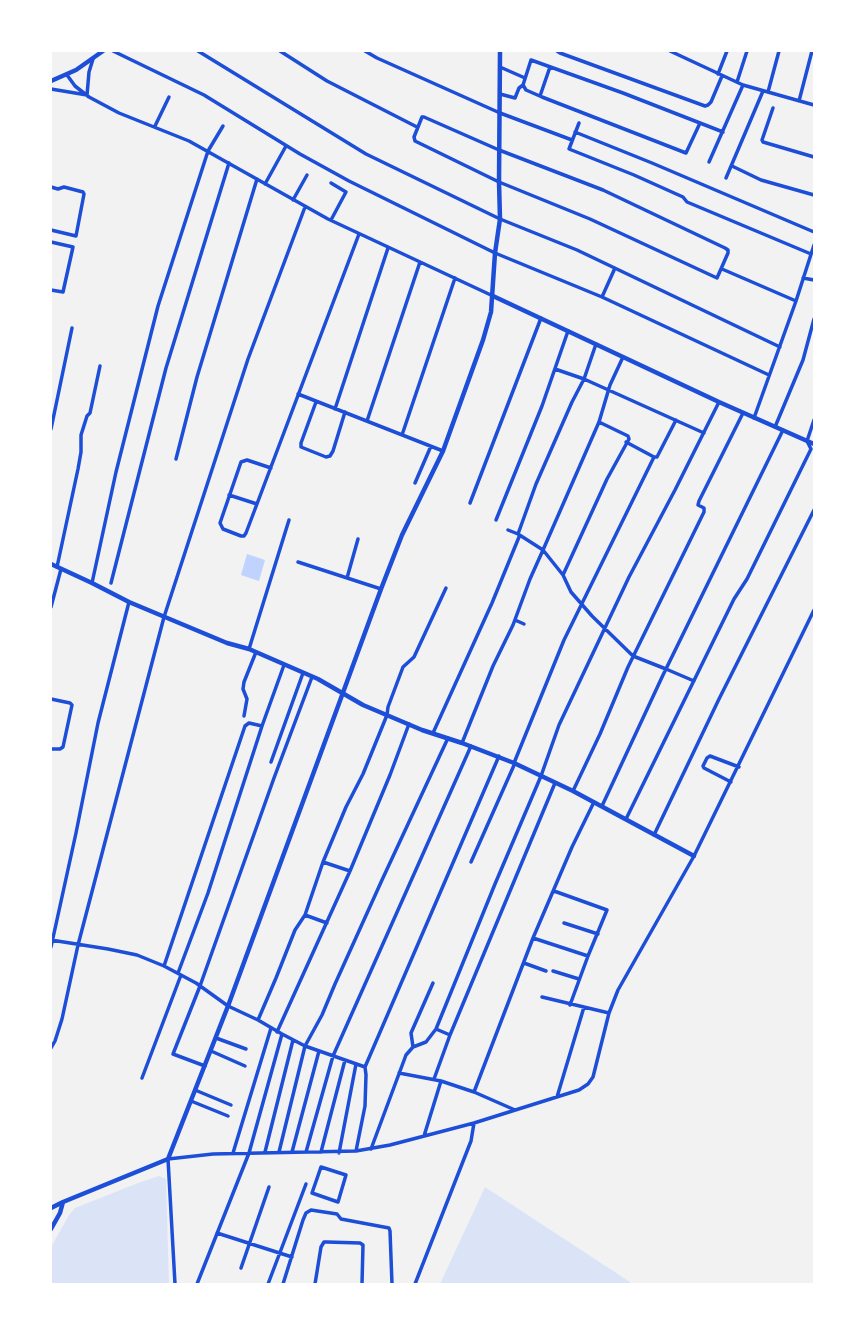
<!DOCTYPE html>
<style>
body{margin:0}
#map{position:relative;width:865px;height:1335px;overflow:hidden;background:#f2f2f2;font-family:"Playfair Display",serif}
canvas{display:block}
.frame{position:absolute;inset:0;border:52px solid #fff;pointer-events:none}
</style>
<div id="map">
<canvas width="865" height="1335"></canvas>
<div class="frame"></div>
</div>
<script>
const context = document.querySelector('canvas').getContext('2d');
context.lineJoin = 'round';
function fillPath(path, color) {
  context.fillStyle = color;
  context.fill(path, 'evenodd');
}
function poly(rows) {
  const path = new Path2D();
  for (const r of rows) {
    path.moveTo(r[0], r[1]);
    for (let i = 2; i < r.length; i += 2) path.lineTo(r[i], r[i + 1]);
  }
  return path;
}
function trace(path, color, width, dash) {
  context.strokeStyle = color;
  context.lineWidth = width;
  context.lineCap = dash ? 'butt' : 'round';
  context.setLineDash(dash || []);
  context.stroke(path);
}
const green = poly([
 [159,1176,166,1179,169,1284,51,1284,51,1247,69,1215,75,1208,138,1183],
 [485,1187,630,1282,630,1284,440,1284]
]);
const water = poly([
 [247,554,265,560,259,581,241,575]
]);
const minor = poly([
 [113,51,204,95,300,154,349,181,495,253,602,297,769,375],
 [198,51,366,154,500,219,577,250,780,347],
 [280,51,327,81,417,127],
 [365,51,377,58,500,113,572,140],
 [557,51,560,53,705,106,708,105,711,102,722,76],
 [670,51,743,85,814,105],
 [500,67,525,78],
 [718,74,727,51],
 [67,75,75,86,89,97,119,113,189,141,328,219,493,296],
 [737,82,747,51],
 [51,89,87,95,89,72,93,59],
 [768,92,779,51],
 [500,94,515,98,519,88,523,85],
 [540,96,550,67],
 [799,101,812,51],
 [773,108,762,140,763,142,814,157],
 [422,117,424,117,499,150,603,190,725,248,728,250,728,253,717,278,590,219,499,182,415,141,414,137,422,117],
 [579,123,569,149,634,175,683,197,687,202,811,254],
 [700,123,686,153,542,97,526,90,523,85,531,60,623,93,700,123,723,132],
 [155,126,169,97],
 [575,132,652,163,814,232],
 [709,162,743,85],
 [732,166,761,180,814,195],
 [726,178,763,91],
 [331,183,346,192,331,220],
 [265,184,286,146],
 [51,187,58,189,64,187,83,192,84,194,76,236,51,230],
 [293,200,307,175],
 [51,242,73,247,63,292,51,290],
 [722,269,796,301],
 [803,278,814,280],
 [602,297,615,268],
 [555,369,584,379,704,433],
 [298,394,443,451],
 [316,402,301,443,301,447,326,457,330,456,333,451,345,412],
 [335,409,388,248],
 [754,418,796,301,814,245],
 [367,421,420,262],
 [775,427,803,360,814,319],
 [51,429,72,328],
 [402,435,455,278],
 [626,442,654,457,657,457,676,420],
 [176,459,197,377,257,179],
 [271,468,247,460,241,462,220,523,223,529,241,536,244,536,246,533,359,234],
 [415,483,431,446],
 [229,495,257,504],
 [470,503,541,318],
 [496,520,542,406,568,331],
 [508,530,518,534,543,550,563,575,571,592,592,616,633,656,666,669],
 [518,534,536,484,572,402,584,379,596,344],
 [298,562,381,589],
 [57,567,78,469,81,452,81,435,87,416,90,413,100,366],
 [563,575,607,479,629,439,628,436,599,422],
 [347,578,358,539],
 [92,583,116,472,158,306,208,151,223,126],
 [111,583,166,368,229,163],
 [51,607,61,569],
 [515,620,524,624],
 [249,649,289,520],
 [666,669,694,681],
 [51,699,70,703,72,705,63,747,60,749,51,749],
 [244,716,247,699,243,689,244,682,256,652],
 [433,733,492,603,519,537],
 [462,743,493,666,513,625,530,579,543,550,599,422,610,385,623,357],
 [271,762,303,673],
 [514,763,564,640,654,457],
 [731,782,704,768,703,766,707,758,710,756,739,767],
 [573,791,600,734,628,667,704,512,704,508,698,505,699,501,743,413],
 [602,806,663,675,783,430],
 [626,819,734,599,747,579,811,449,807,441,814,420],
 [654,835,719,699,814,510],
 [323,862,350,871],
 [471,862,515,763],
 [554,891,607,910,588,956,570,1005],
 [305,915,327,923],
 [564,923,598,934],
 [533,938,588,956],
 [51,940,108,949,137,955,164,966,196,983,228,1006,258,1020,282,1034,305,1046,365,1067],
 [51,947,76,833,98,723,129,602],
 [524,963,546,971],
 [164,966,245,726,249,723,262,726,284,665],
 [553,971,579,979],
 [178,973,208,893,262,726],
 [542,997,609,1013],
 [258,1020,276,978,295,930,305,915,323,862,346,807,363,774,387,715,388,707,403,667,414,657,446,588],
 [436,1029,450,1035],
 [277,1032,350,871,390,775,409,724],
 [216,1038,246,1049],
 [413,1047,411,1033,433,983],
 [51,1048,55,1041,62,1019,78,945,164,617,248,359,305,207],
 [211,1051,245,1066],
 [205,1066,173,1054,200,986,274,778,312,677],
 [399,1073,441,1081,474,1092,515,1110],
 [142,1078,181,975],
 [434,1079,450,1035,555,783],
 [195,1090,231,1105],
 [474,1092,533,938,572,847,594,802],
 [557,1097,584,1007],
 [191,1101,228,1116],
 [424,1136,441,1081],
 [371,1149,406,1055,413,1047,426,1042,436,1029,495,884,541,776,559,725,629,577,675,490,719,402],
 [356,1151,365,1106,366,1075,365,1067,499,756],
 [265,1152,293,1040],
 [279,1152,305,1046,322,1015,335,984,382,880,448,738],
 [292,1152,319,1051],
 [306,1152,333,1056,471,746],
 [321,1152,345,1060],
 [233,1153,271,1028],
 [339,1153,356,1064],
 [321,1167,346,1175,338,1202,312,1193,321,1167],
 [217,1233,292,1257],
 [241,1268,269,1187],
 [175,1284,168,1159,213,1154,356,1151,390,1145,474,1123,579,1090,588,1084,593,1077,609,1013,618,990,694,856,814,610],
 [197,1284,249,1153,282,1034],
 [268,1284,306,1184],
 [283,1284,303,1220,306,1213,311,1210,337,1214,341,1219,389,1228,390,1231,392,1284],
 [315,1284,321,1247,324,1242,327,1242,360,1243,363,1245,362,1284],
 [415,1284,471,1141,474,1123]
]);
const tertiary = poly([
 [51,81,76,70,103,51],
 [493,296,719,402,814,444],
 [51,564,92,583,129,602,227,643,249,649,318,679,363,705,422,730,462,743,514,763,573,791,694,856],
 [51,1208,63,1202,168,1159,228,1006,381,589,402,535,443,451,483,340,491,312,495,253,500,219,499,182,500,51],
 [51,1229,60,1213,63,1202]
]);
fillPath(green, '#dbe4f7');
fillPath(water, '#bfd3fe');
trace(minor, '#1d4ed8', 3.5);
trace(tertiary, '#1d4ed8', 4.5);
</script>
